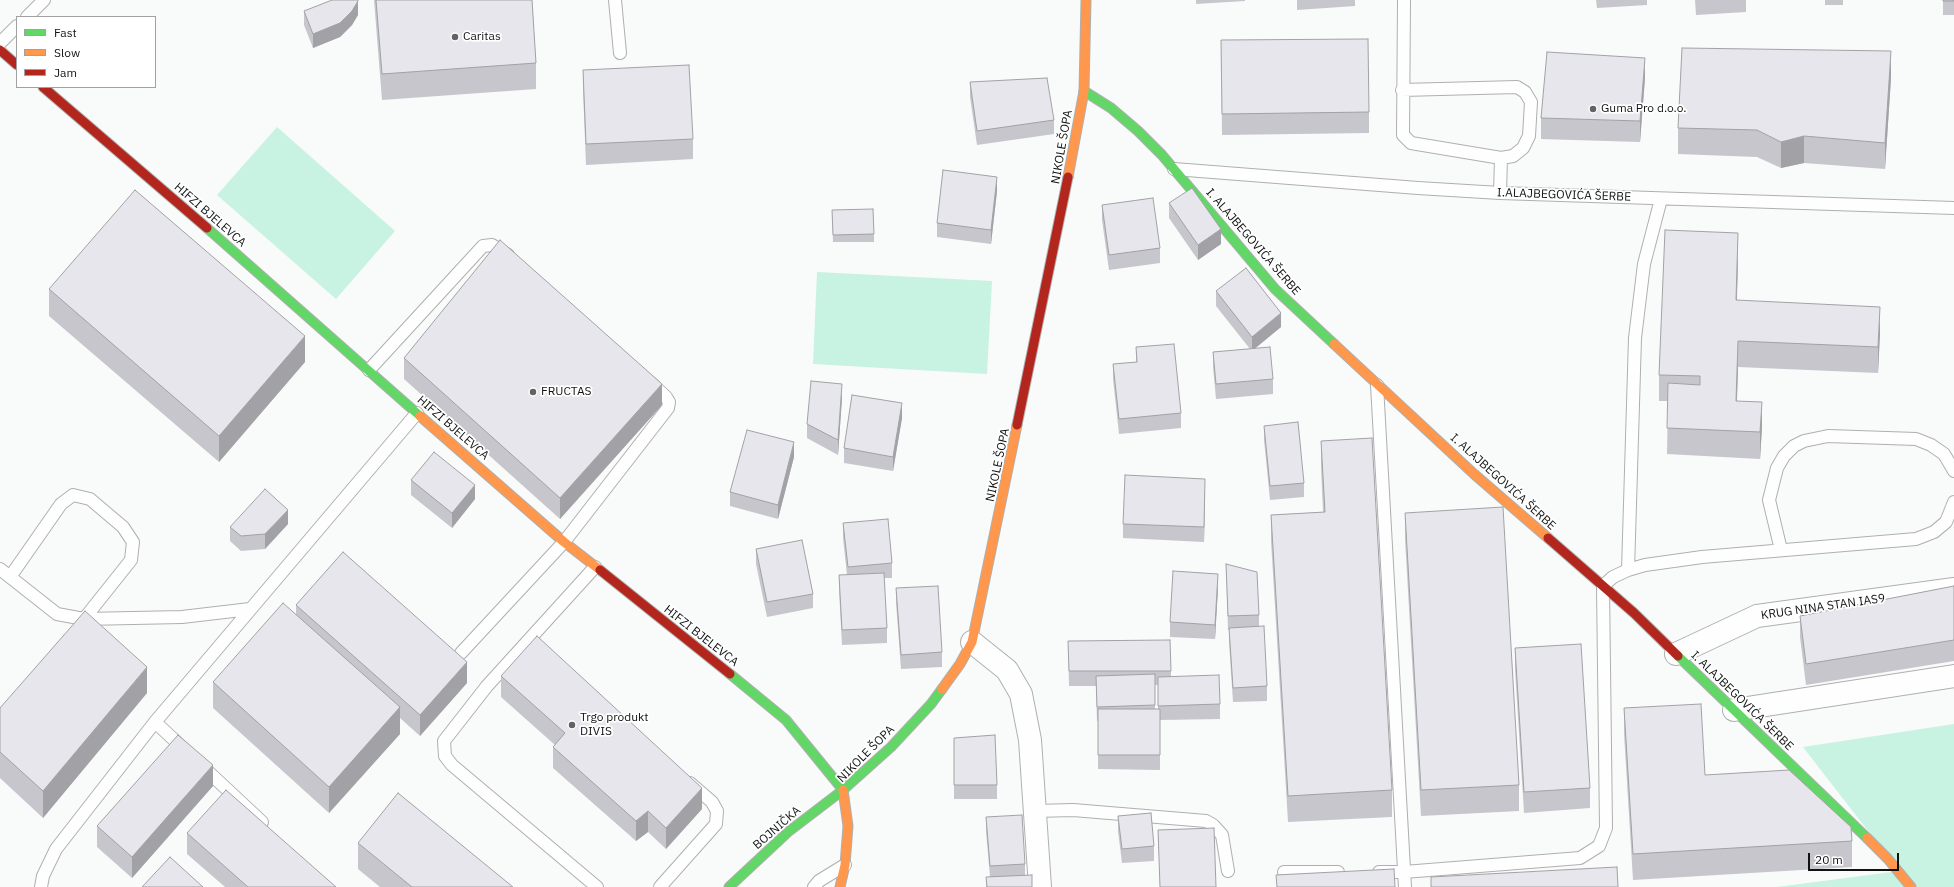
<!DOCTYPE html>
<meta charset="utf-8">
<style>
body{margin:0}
#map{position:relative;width:1954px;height:887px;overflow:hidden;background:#f8fbfa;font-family:"IBM Plex Sans",sans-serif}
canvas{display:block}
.legend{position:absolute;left:16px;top:16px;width:140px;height:72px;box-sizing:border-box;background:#fff;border:1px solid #a0a1a0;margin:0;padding:5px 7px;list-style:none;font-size:12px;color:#111312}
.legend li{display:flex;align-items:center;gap:8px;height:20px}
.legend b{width:20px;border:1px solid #a0a1a0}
.scale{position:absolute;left:1808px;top:853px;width:91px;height:18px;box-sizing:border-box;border:2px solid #111312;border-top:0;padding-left:5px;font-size:12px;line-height:14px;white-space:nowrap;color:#111312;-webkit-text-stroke:3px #fff;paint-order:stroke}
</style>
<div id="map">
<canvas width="1954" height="887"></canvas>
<ul class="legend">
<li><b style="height:5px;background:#63d668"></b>Fast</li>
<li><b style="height:5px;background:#ff974d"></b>Slow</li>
<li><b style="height:5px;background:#b3261e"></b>Jam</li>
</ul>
<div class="scale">20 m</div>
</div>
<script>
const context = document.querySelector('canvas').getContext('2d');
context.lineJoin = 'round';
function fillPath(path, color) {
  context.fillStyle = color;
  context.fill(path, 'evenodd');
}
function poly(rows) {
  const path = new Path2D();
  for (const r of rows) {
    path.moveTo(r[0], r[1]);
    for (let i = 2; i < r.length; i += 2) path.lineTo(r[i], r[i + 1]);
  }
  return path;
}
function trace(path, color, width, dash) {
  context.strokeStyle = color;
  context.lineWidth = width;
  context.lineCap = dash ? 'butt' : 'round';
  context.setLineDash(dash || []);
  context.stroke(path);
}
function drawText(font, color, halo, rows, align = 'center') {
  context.font = font + ' "IBM Plex Sans",sans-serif';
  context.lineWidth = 3.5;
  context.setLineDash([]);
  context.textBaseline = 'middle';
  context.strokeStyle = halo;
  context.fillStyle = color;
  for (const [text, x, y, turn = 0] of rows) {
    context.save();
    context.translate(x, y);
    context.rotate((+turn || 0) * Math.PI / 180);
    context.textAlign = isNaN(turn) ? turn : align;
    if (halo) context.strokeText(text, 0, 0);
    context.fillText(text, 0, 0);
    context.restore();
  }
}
const green = poly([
 [277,127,395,231,336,299,217,195],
 [817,272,992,281,987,374,813,364],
 [1954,724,1954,887,1777,887,1899,871,1803,747]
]);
const lane = poly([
 [615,0,620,53],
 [1404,0,1403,135,1411,143,1501,158,1500,193],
 [27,17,44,0],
 [0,43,17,26],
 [1402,90,1517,87,1525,92,1531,102,1529,136,1523,148,1513,156,1501,158],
 [1174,169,1418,188,1500,193,1954,208],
 [369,370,483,246,492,245,508,255],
 [1377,385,1405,887],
 [1781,550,1769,500,1777,468,1784,456,1794,446,1804,441,1828,436,1916,439,1931,445,1944,454,1954,471],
 [595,567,487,686,444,741,445,756,452,765,597,887],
 [0,569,57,614,84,619,182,617,250,609],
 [1628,570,1635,338,1644,264,1661,199],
 [10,577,61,504,73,495,90,499,123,527,133,542,131,560,84,619],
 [461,653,564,542,668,408,669,402,666,397,651,383],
 [155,722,185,750],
 [201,765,262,822],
 [1035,811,1073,810,1206,821,1213,825,1222,835,1228,871],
 [1284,872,1338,872],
 [1379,872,1404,872,1580,858,1599,846,1606,828,1603,586,1613,577,1628,570,1645,565,1702,557,1916,539,1934,532,1946,522,1954,502],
 [41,887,43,876,56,849,155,722,417,413],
 [660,887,716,824,717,811,712,802,690,783],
 [814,887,819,881,845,865]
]);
const street = poly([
 [972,642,1007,670,1021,694,1030,740,1040,887],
 [1676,654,1757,616,1954,589],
 [1734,710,1954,676]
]);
const fast = poly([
 [1084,91,1111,108,1138,131,1162,155,1275,289,1334,344],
 [207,228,420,416],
 [1678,656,1867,838],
 [730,674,786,720,843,790],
 [729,887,788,832,843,790,891,747,931,704,942,689]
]);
const slow = poly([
 [1068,177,1084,91,1086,0],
 [1334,344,1474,474,1548,538],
 [420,416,564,542,600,570],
 [942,689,960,664,972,642,1017,425],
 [1867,838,1888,859,1911,887],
 [840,887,845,865,848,826,843,790]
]);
const jam = poly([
 [0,50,17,65],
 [43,87,207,228],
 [1017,425,1068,177],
 [1548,538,1634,613,1678,656],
 [600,570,730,674]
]);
const wall = poly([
 [374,0,532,0,536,63,536,89,382,100],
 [1196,0,1245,0,1245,1,1196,4],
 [1297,0,1355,0,1355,6,1297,10],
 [1596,0,1647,0,1647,5,1597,8],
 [1695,0,1746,0,1746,12,1696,15],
 [1825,0,1843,0,1843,5,1825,5],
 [1943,0,1954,0,1954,15,1943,15],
 [304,11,358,15,352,25,340,37,313,48,304,25],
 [1221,40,1369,112,1369,133,1222,135],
 [583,70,693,139,693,159,586,165,583,90],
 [1645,78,1640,142,1541,139,1541,118],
 [1891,78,1885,169,1804,163,1781,168,1757,157,1678,154,1678,128],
 [970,82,1054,120,1054,134,977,145,970,97],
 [997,191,991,244,937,237,937,223],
 [1169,203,1221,244,1198,260,1169,218],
 [1102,205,1160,248,1160,263,1109,270,1102,220],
 [832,210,874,234,874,242,833,242],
 [1738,259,1737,300,1880,333,1878,373,1738,367,1737,401,1762,428,1760,459,1667,454,1668,401,1659,401,1659,375],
 [49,289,305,362,219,462,49,316],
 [1216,291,1281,327,1255,348,1273,379,1273,394,1216,399,1213,367,1213,352,1250,349,1216,306],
 [1136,347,1181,413,1181,428,1119,434,1113,379,1113,364,1136,362],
 [404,358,662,405,560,519,404,379],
 [842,398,838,455,807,438,807,424],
 [902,418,893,471,844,463,844,448],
 [1264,426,1304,483,1304,497,1270,500,1264,440],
 [1321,441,1392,790,1392,817,1288,822,1271,541,1271,515,1323,512,1321,467],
 [794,457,778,519,730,506,730,492],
 [411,480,475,499,452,528,411,495],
 [1205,493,1204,542,1123,538,1123,524],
 [1405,513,1519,785,1519,811,1421,816,1405,539],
 [843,523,892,563,892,578,884,578,887,628,887,643,842,645,839,590,839,575,847,575,843,538],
 [288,524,265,549,241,551,230,541,230,527],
 [756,549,813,594,813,608,767,617,756,564],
 [1226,564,1259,615,1259,626,1267,686,1267,701,1233,702,1229,642,1229,630,1228,630],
 [1954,586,1954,661,1806,685,1800,637,1800,616],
 [896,588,942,652,942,667,901,669,896,603],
 [1218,588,1215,639,1170,637,1170,622],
 [296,605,467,683,420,736,400,718,400,734,329,813,213,708,213,682,296,614],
 [1068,641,1171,671,1171,677,1220,704,1220,719,1160,720,1160,770,1098,769,1098,721,1097,721,1096,686,1069,686],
 [1155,685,1158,685,1158,709,1155,709],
 [1515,648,1590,788,1590,808,1524,813,1515,669],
 [501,676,702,809,666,849,648,832,636,841,553,768,553,747,555,745,501,697],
 [147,693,43,818,0,778,0,708],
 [1624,708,1705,775,1852,841,1852,867,1633,880,1624,734],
 [954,738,997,785,997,799,954,799],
 [213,786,132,878,97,847,97,826],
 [1118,816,1154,846,1154,861,1122,863,1118,831],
 [986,817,1025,864,1025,875,1032,887,986,887,986,877,990,877,986,831],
 [1158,830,1216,887,1160,887],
 [187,833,336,887,225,887,187,854],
 [358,843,513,887,380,887,358,869]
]);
const shadedWall = poly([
 [358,1,358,15,352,25,340,37,313,48,313,34],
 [1891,51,1891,78,1885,169,1885,143],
 [1645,58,1645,78,1640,142,1640,121],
 [1804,136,1804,163,1781,168,1781,142],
 [997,177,997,191,991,244,991,230],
 [1221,229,1221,244,1198,260,1198,245],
 [1738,233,1738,259,1736,326,1736,300],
 [1880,307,1880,333,1878,373,1878,347],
 [1281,313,1281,327,1252,351,1252,337],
 [305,336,305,362,219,462,219,436],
 [1738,341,1738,367,1736,427,1736,401],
 [662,384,662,405,560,519,560,498],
 [842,384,842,398,838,455,838,440],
 [1762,402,1762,428,1760,459,1760,432],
 [902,403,902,418,893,471,893,457],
 [794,442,794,457,778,519,778,505],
 [1205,479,1205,493,1204,542,1204,527],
 [475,485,475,499,452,528,452,513],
 [288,510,288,524,265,549,265,534],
 [1218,574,1218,588,1215,639,1215,625],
 [467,662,467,683,420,736,420,715],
 [147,667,147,693,43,818,43,791],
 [400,707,400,734,329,813,329,787],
 [213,765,213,786,132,878,132,857],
 [702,788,702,809,666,849,666,828],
 [648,811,648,832,636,841,636,821]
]);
const building = poly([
 [332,0,358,0,358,1,352,11,340,23,313,34,304,11,332,0],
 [376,0,532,0,536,63,382,74,376,0],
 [1943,0,1954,0,1954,1,1943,1,1943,0],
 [1368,39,1369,112,1222,114,1221,40,1368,39],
 [1682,48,1891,51,1885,143,1804,136,1781,142,1757,130,1678,128,1682,48],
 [1547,52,1645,58,1640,121,1541,118,1547,52],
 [689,65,693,139,586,144,583,70,689,65],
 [1047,78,1054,120,977,131,970,82,1047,78],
 [943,170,997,177,991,230,937,223,943,170],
 [1192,188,1221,229,1198,245,1169,203,1192,188],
 [135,190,305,336,219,436,49,289,135,190],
 [1153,198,1160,248,1109,255,1102,205,1153,198],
 [873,209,874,234,833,235,832,210,873,209],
 [1665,230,1738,233,1736,300,1880,307,1878,347,1738,341,1736,401,1762,402,1760,432,1667,428,1668,383,1700,385,1700,376,1659,375,1665,230],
 [500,240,662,384,560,498,404,358,500,240],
 [1246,268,1281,313,1252,337,1216,291,1246,268],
 [1174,344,1181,413,1119,419,1113,364,1137,362,1136,347,1174,344],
 [1270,347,1273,379,1216,384,1213,352,1270,347],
 [811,381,842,384,838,440,807,424,811,381],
 [852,395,902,403,893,457,844,448,852,395],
 [1298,422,1304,483,1270,486,1264,426,1298,422],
 [747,430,794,442,778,505,730,492,747,430],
 [1372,438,1392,790,1288,796,1271,515,1325,512,1321,441,1372,438],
 [434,452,475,485,452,513,411,480,434,452],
 [1125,475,1205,479,1204,527,1123,524,1125,475],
 [265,489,288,510,265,534,241,536,230,527,265,489],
 [1503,507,1519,785,1421,790,1405,513,1503,507],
 [888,519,892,563,848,567,843,523,888,519],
 [802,540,813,594,767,602,756,549,802,540],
 [343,552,467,662,420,715,296,605,343,552],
 [1226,564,1257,572,1259,615,1228,616,1226,564],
 [1173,571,1218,574,1215,625,1170,622,1173,571],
 [884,573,887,628,842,630,839,575,884,573],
 [938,586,942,652,901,655,896,588,938,586],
 [1954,586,1954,640,1806,664,1800,616,1954,586],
 [283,603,400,707,329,787,213,682,283,603],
 [85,611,147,667,43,791,0,752,0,708,85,611],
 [1264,626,1267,686,1233,688,1229,628,1264,626],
 [537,636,702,788,666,828,648,811,636,821,553,747,565,733,501,676,537,636],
 [1170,640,1171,671,1069,671,1068,641,1170,640],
 [1581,644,1590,788,1524,792,1515,648,1581,644],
 [1155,674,1155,705,1097,707,1096,676,1155,674],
 [1219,675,1220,704,1158,706,1158,677,1219,675],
 [1701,704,1705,775,1789,770,1851,827,1852,841,1633,854,1624,708,1701,704],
 [1098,709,1160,709,1160,755,1098,755,1098,709],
 [178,735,213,765,132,857,97,826,178,735],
 [995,735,997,785,954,785,954,738,995,735],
 [226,790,336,887,248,887,187,833,226,790],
 [398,793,513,887,412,887,358,843,398,793],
 [1151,813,1154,846,1122,849,1118,816,1151,813],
 [1022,815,1025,864,990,866,986,817,1022,815],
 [1214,828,1216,887,1160,887,1158,830,1214,828],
 [170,857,203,887,142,887,170,857],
 [1617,867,1618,887,1431,887,1431,877,1617,867],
 [1394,869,1395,887,1277,887,1276,875,1394,869],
 [1032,875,1032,887,987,887,986,877,1032,875]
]);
const markers = [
 [455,37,4,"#626463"],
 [1593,109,4,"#626463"],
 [533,392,4,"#626463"],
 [572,725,4,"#626463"]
];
const poiNames = [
 ["Caritas",463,37],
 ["Guma Pro d.o.o.",1601,109],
 ["FRUCTAS",541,392],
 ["Trgo produkt",580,718],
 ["DIVIS",580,732]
];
const streetNames = [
 ["NIKOLE ŠOPA",1062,147,-80],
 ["I.ALAJBEGOVIĆA ŠERBE",1564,195,2],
 ["HIFZI BJELEVCA",210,215,41],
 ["I. ALAJBEGOVIĆA ŠERBE",1253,242,49],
 ["HIFZI BJELEVCA",453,428,41],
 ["NIKOLE ŠOPA",998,465,-78],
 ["I. ALAJBEGOVIĆA ŠERBE",1503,482,42],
 ["KRUG NINA STAN IAS9",1823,607,-8],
 ["HIFZI BJELEVCA",701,636,38],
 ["I. ALAJBEGOVIĆA ŠERBE",1742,701,44],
 ["NIKOLE ŠOPA",866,754,-45],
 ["BOJNIČKA",777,828,-41]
];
fillPath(green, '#c8f2e1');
trace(lane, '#aeb0af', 14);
trace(street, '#aeb0af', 24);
trace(fast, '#aeb0af', 11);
trace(slow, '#aeb0af', 11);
trace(jam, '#aeb0af', 11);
trace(lane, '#fefefe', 12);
trace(street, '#fefefe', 22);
trace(fast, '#63d668', 9);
trace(slow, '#ff974d', 9);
trace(jam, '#b3261e', 9);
fillPath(wall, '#c7c6cc');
fillPath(shadedWall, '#a2a1a6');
fillPath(building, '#e7e6ed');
trace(building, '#a2a1a6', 1);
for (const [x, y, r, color] of markers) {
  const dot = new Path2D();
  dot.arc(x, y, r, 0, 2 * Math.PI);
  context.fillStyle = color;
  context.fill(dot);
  trace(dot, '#fff', 1.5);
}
drawText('12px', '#111312', '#fff', poiNames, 'left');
drawText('12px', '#111312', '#fff', streetNames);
</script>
